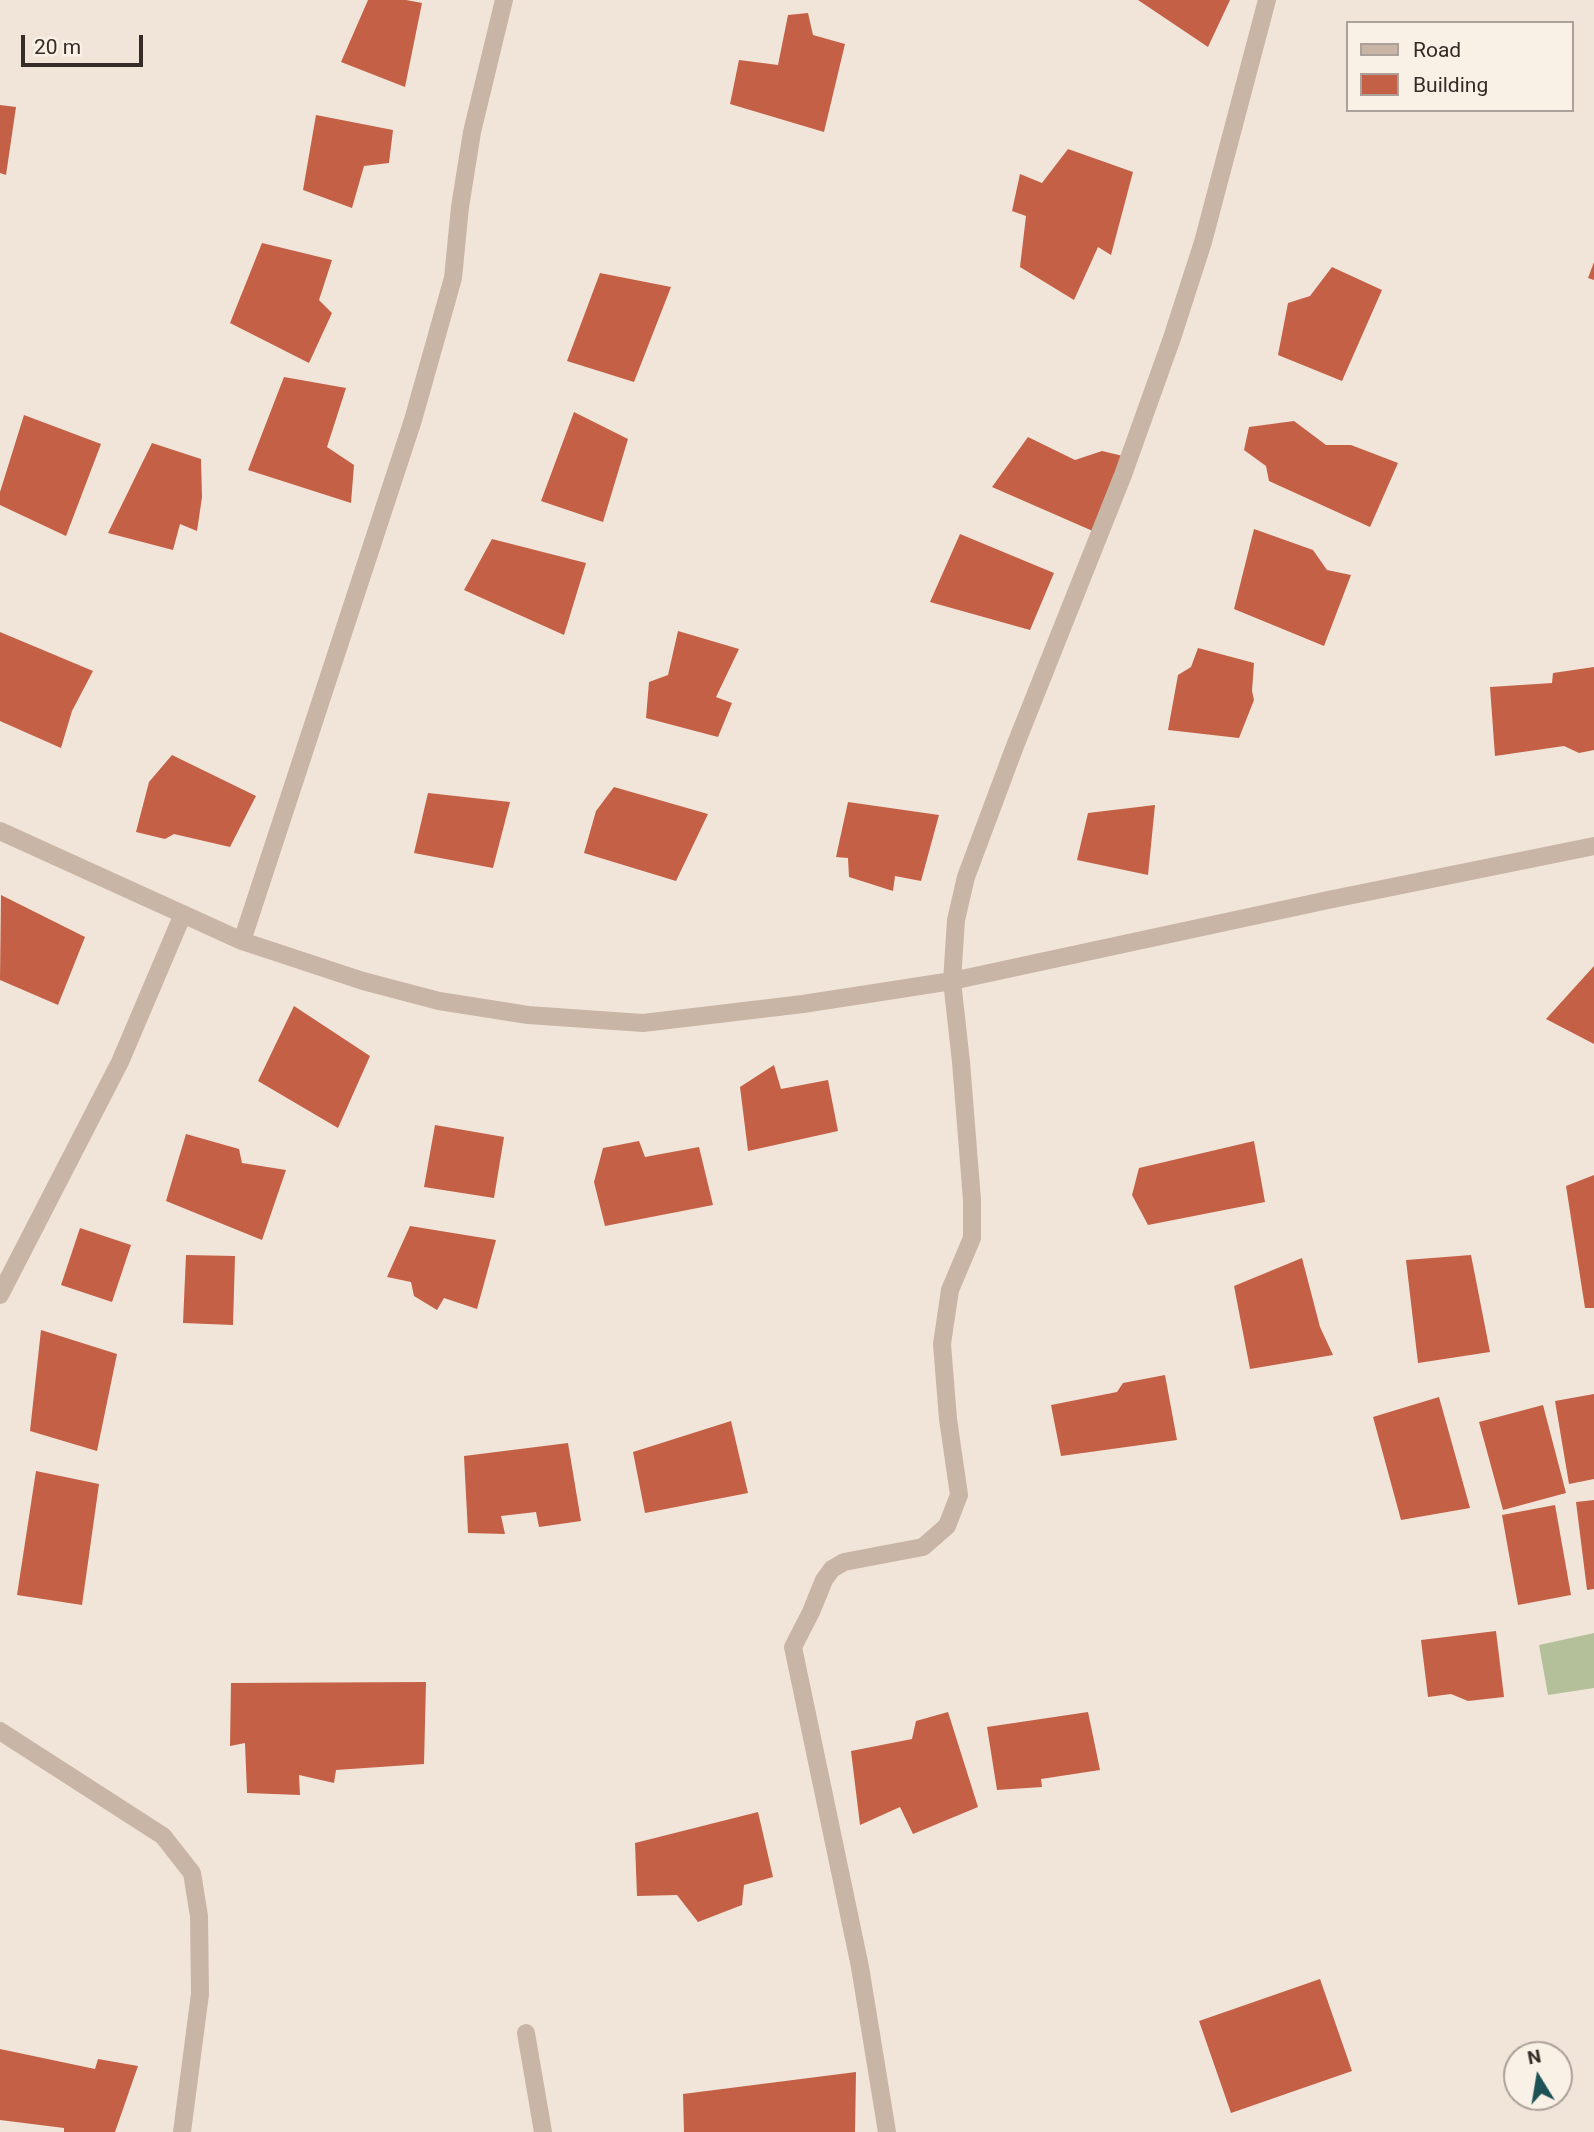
<!DOCTYPE html>
<style>
body{margin:0}
#map{position:relative;width:1594px;height:2132px;overflow:hidden;background:#f1e5da;font-family:Roboto,sans-serif}
canvas{display:block}
.legend{position:absolute;left:1346px;top:21px;width:228px;height:91px;box-sizing:border-box;background:#f9f0e6;border:2px solid #aba19a;margin:0;padding:9px 12px;list-style:none;font-size:21px;color:#352b27}
.legend li{display:flex;align-items:center;gap:14px;height:35px}
.legend b{width:35px;border:2px solid #aba19a}
.north{position:absolute;left:1503px;top:2041px;width:70px;height:70px;box-sizing:border-box;background:#f9f0e6;border:2px solid #aba19a;border-radius:50%;rotate:349deg;font-size:19px;font-weight:700;line-height:28px;text-align:center;color:#352b27}
.north::after{content:'';display:block;margin:auto;width:24px;height:32px;background:#1d5356;clip-path:polygon(50% 0,100% 100%,50% 72%,0 100%)}
.scale{position:absolute;left:21px;top:35px;width:122px;height:32px;box-sizing:border-box;border:4px solid #352b27;border-top:0;padding-left:9px;font-size:21px;line-height:24px;white-space:nowrap;color:#352b27;-webkit-text-stroke:5px #f9f0e6;paint-order:stroke}
</style>
<div id="map">
<canvas width="1594" height="2132"></canvas>
<ul class="legend">
<li><b style="height:9px;background:#c9b5a6"></b>Road</li>
<li><b style="height:19px;background:#c46045"></b>Building</li>
</ul>
<div class="north">N</div>
<div class="scale">20 m</div>
</div>
<script>
const context = document.querySelector('canvas').getContext('2d');
context.lineJoin = 'round';
function fillPath(path, color) {
  context.fillStyle = color;
  context.fill(path, 'evenodd');
}
function poly(rows) {
  const path = new Path2D();
  for (const r of rows) {
    path.moveTo(r[0], r[1]);
    for (let i = 2; i < r.length; i += 2) path.lineTo(r[i], r[i + 1]);
  }
  return path;
}
function trace(path, color, width, dash) {
  context.strokeStyle = color;
  context.lineWidth = width;
  context.lineCap = dash ? 'butt' : 'round';
  context.setLineDash(dash || []);
  context.stroke(path);
}
const green = poly([
 [1594,1633,1594,1688,1548,1695,1539,1645]
]);
const building = poly([
 [368,0,406,0,422,3,405,87,341,62],
 [1138,0,1230,0,1208,47],
 [808,13,813,35,845,44,824,132,730,104,739,60,778,65,788,15],
 [0,105,16,107,6,175,0,173],
 [316,115,393,130,389,163,364,166,352,208,303,190],
 [1068,149,1133,172,1111,255,1098,247,1074,300,1020,267,1026,216,1012,211,1020,174,1042,183],
 [262,243,332,260,319,300,332,313,309,363,230,323],
 [1594,262,1594,280,1588,278],
 [1332,267,1382,290,1342,381,1278,355,1288,303,1310,296],
 [600,273,671,287,634,382,567,361],
 [284,377,346,388,327,447,354,465,351,503,248,470],
 [574,412,628,439,603,522,541,501],
 [24,415,101,444,66,536,0,505,0,492],
 [1294,421,1326,445,1351,445,1398,463,1370,527,1269,481,1266,466,1244,450,1249,427],
 [1028,437,1075,460,1102,451,1123,456,1095,532,992,487],
 [152,443,201,459,202,497,197,531,180,524,173,550,108,533],
 [1254,529,1313,550,1327,570,1351,575,1324,646,1234,609],
 [960,534,1054,573,1030,630,930,602],
 [492,539,586,563,564,635,464,590],
 [678,631,739,649,716,697,732,703,718,737,646,718,649,682,668,675],
 [0,632,93,671,72,711,61,748,0,721],
 [1198,648,1254,663,1252,691,1254,700,1239,738,1168,730,1178,675,1191,667],
 [1594,667,1594,750,1579,753,1564,746,1495,756,1490,687,1552,683,1553,673],
 [172,755,256,796,230,847,174,834,165,839,136,832,149,782],
 [614,787,708,814,676,881,584,853,596,811],
 [428,793,510,802,493,868,414,853],
 [848,802,939,815,921,881,895,876,893,891,849,877,848,858,836,857],
 [1155,805,1148,875,1077,860,1088,813],
 [1,895,85,937,58,1005,0,980],
 [1594,966,1594,1044,1546,1019],
 [294,1006,370,1056,338,1128,258,1081],
 [774,1065,781,1089,828,1080,838,1131,748,1151,740,1087],
 [435,1125,504,1137,494,1198,424,1187],
 [186,1134,239,1149,242,1163,286,1170,262,1240,166,1201],
 [639,1141,645,1157,699,1147,713,1205,605,1226,594,1182,603,1148],
 [1254,1141,1265,1202,1148,1225,1132,1195,1139,1168],
 [1594,1175,1594,1308,1585,1308,1566,1186],
 [410,1226,496,1240,477,1309,444,1298,437,1310,414,1296,411,1282,387,1277],
 [80,1228,131,1245,112,1302,61,1285],
 [186,1255,235,1256,233,1325,183,1323],
 [1471,1255,1490,1352,1418,1363,1406,1260],
 [1302,1258,1320,1327,1333,1355,1250,1369,1234,1286],
 [41,1330,117,1354,97,1451,30,1431],
 [1165,1375,1177,1440,1061,1456,1051,1405,1117,1392,1123,1383],
 [1594,1394,1594,1479,1569,1484,1555,1401],
 [1439,1397,1470,1508,1401,1520,1373,1417],
 [1543,1405,1566,1493,1503,1510,1479,1422],
 [731,1421,748,1493,645,1513,633,1452],
 [568,1443,581,1521,539,1527,536,1512,501,1516,505,1534,468,1533,464,1456],
 [36,1471,99,1484,82,1605,17,1595],
 [1594,1500,1594,1589,1587,1590,1576,1502],
 [1555,1505,1571,1595,1518,1605,1502,1515],
 [1496,1631,1504,1697,1468,1701,1451,1694,1428,1697,1421,1640],
 [426,1682,424,1764,336,1770,334,1783,299,1775,300,1795,247,1793,245,1743,230,1746,231,1683],
 [948,1712,978,1807,913,1834,900,1807,860,1825,851,1751,912,1739,916,1721],
 [1088,1712,1100,1770,1041,1779,1042,1787,997,1790,987,1727],
 [758,1812,773,1877,744,1885,742,1905,698,1922,677,1895,637,1896,635,1843],
 [1320,1979,1352,2071,1231,2113,1199,2021],
 [0,2049,95,2069,98,2059,138,2066,115,2132,64,2132,64,2128,0,2120],
 [856,2072,855,2132,684,2132,683,2094]
]);
const minor = poly([
 [0,831,242,941,363,981,439,1001,528,1015,643,1023,803,1004,952,981,1328,900,1594,846],
 [242,941,413,420,453,278,460,207,472,132,504,0],
 [0,1295,120,1062,183,914],
 [0,1731,163,1836,192,1873,199,1916,200,1994,182,2132],
 [526,2033,543,2132],
 [887,2132,860,1967,793,1647,811,1612,824,1580,832,1569,844,1562,923,1547,947,1526,959,1495,948,1419,942,1344,950,1290,972,1238,972,1200,961,1062,952,981,956,920,966,877,1015,746,1123,475,1172,338,1203,242,1267,0]
]);
fillPath(green, '#b4c09a');
fillPath(building, '#c46045');
trace(minor, '#c9b5a6', 18);
</script>
